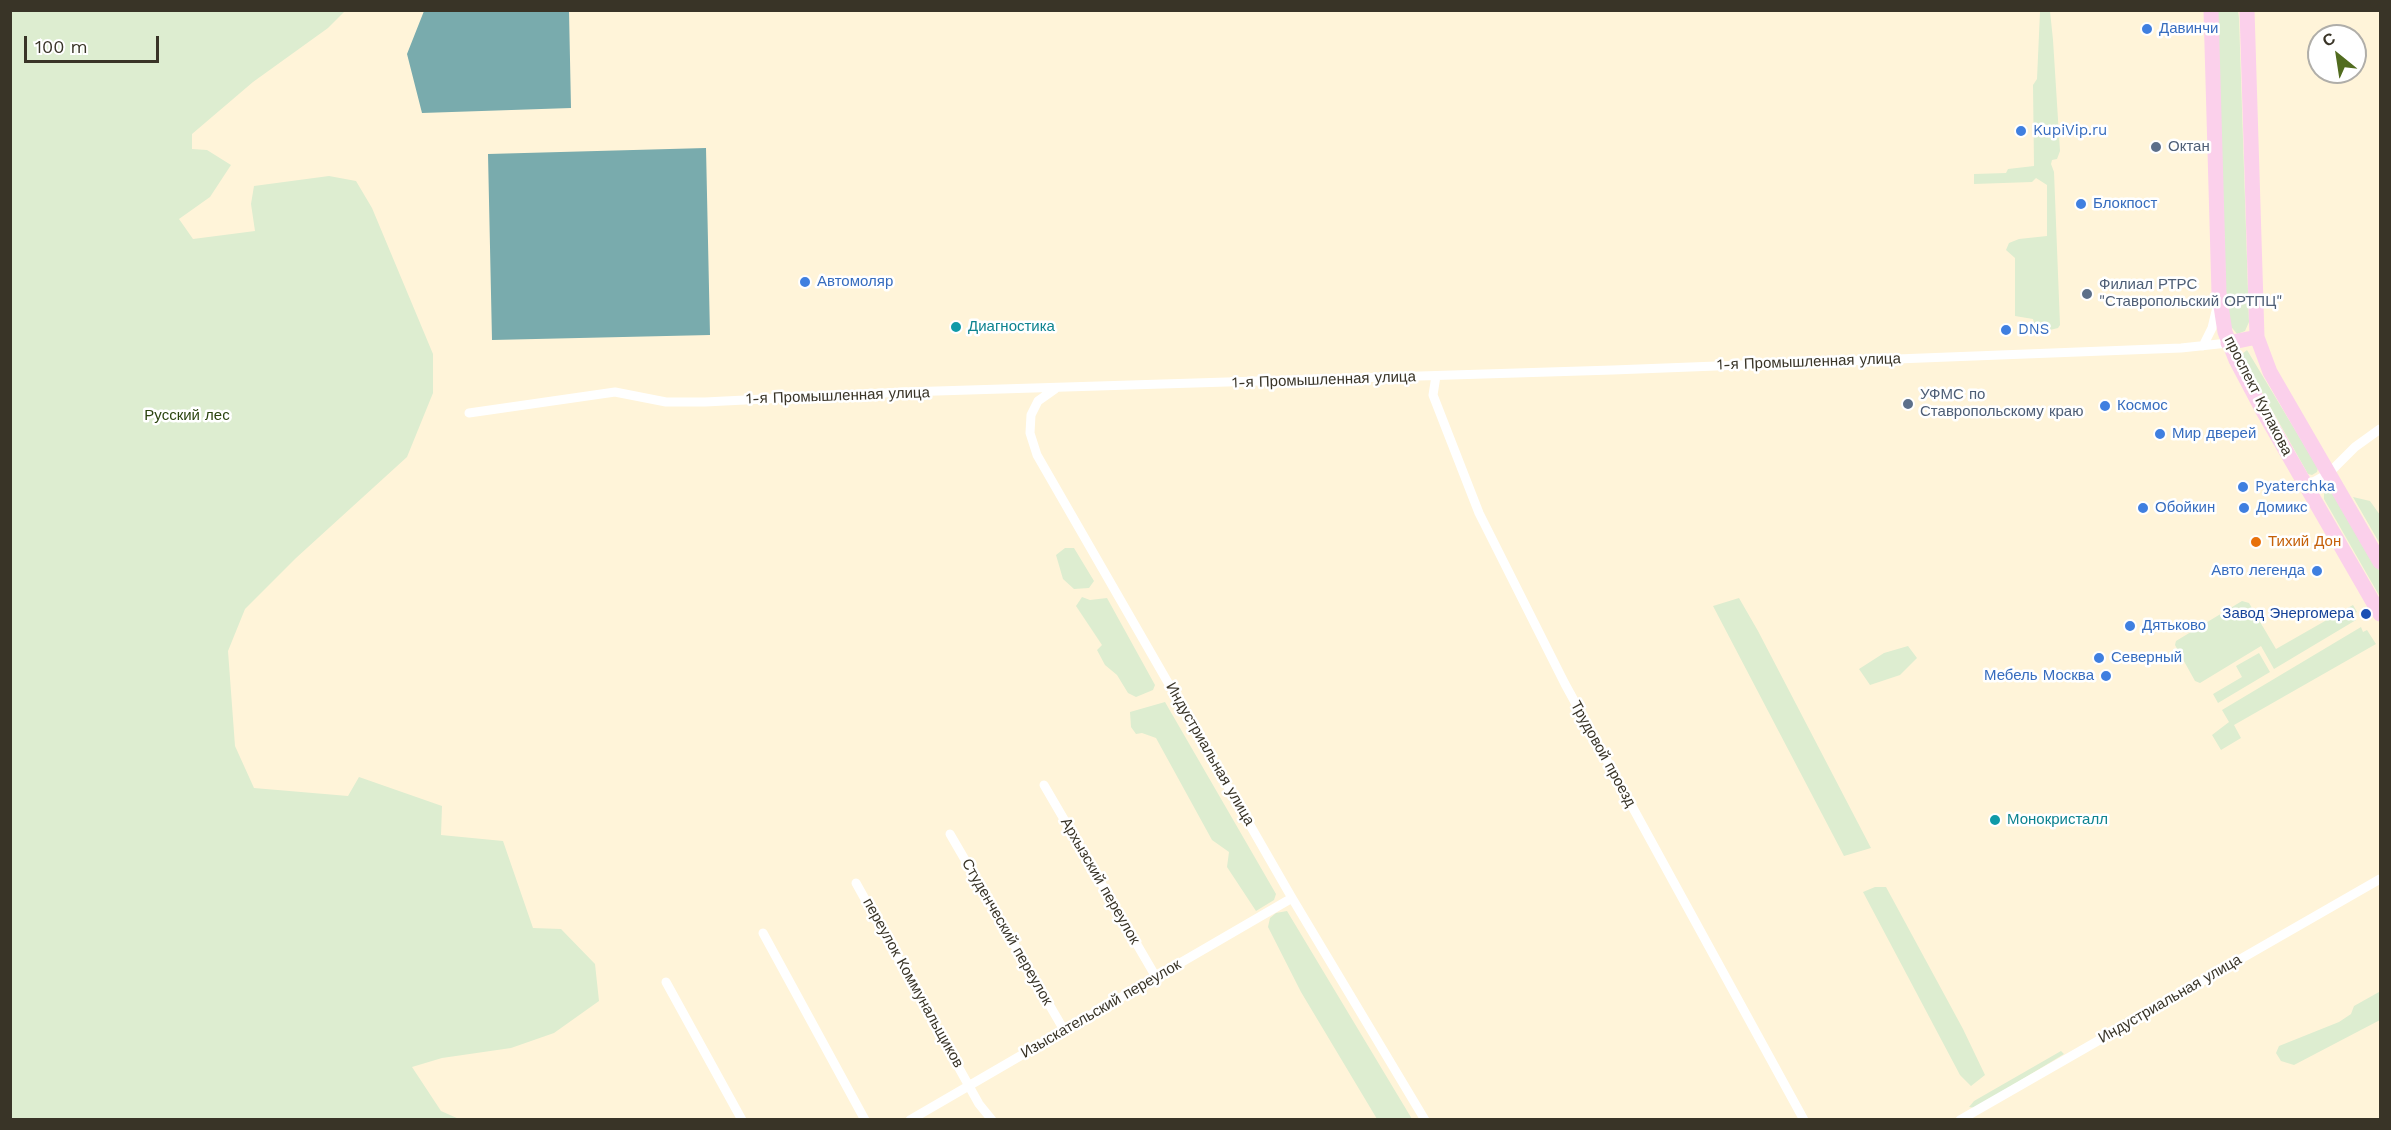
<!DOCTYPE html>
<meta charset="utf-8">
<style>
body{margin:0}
#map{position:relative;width:2391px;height:1130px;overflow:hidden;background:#fff4d9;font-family:"Work Sans",sans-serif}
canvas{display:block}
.frame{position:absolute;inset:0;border:12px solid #393427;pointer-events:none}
.north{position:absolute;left:2307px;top:24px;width:60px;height:60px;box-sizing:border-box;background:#fff;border:2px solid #b0aea9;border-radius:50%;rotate:330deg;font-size:16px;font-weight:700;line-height:24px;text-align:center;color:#393427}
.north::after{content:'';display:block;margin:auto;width:21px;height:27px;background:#516c1f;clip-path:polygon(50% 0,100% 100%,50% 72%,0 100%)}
.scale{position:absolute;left:24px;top:36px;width:135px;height:27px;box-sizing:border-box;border:3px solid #393427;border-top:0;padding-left:8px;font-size:18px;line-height:21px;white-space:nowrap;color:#393427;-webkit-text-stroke:4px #fff;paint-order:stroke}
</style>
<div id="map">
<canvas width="2391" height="1130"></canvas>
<div class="frame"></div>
<div class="north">С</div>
<div class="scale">100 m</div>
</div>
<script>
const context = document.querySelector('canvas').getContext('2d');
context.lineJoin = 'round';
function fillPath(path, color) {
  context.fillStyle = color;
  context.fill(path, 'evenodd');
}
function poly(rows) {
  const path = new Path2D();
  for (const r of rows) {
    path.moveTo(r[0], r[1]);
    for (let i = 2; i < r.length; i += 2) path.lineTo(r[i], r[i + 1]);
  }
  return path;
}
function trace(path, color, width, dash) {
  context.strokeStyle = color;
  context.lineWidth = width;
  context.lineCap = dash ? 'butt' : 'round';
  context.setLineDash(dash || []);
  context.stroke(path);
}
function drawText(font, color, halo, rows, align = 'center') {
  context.font = font + ' "Work Sans",sans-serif';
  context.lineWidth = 5;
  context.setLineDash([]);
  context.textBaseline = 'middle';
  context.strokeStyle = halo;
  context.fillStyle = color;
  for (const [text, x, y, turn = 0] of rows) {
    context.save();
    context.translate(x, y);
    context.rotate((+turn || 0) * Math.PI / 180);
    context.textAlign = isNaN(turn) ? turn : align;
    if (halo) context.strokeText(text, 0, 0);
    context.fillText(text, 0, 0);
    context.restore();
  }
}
const green = poly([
 [2043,10,2050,11,2053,40,2060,151,2057,159,2052,160,2051,164,2054,172,2060,325,2058,328,2042,332,2035,326,2033,319,2015,316,2015,258,2006,250,2009,243,2019,239,2047,236,2047,185,2036,178,2032,182,1974,184,1974,174,2006,173,2008,169,2034,166,2033,85,2037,79,2040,12],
 [10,11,345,11,328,28,253,82,192,134,192,149,207,150,231,165,210,197,179,219,193,239,255,231,251,204,254,186,329,176,356,181,372,208,433,354,433,393,407,457,296,558,245,609,228,651,235,746,254,788,348,796,359,777,442,806,441,835,503,841,533,928,561,929,595,964,599,1001,554,1033,511,1048,442,1058,412,1067,441,1111,459,1119,11,1119],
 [2217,11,2238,11,2239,18,2249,322,2245,331,2237,334,2229,324,2226,291],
 [2247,350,2318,468,2317,472,2312,475,2308,474,2241,355],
 [2329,491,2335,492,2380,572,2380,597,2324,499,2324,493],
 [2353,497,2370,501,2380,515,2380,544],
 [1065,548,1074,548,1094,581,1089,588,1074,589,1063,579,1056,555],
 [1082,597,1090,600,1107,598,1155,685,1153,690,1136,697,1128,693,1117,675,1105,665,1097,650,1102,645,1076,606],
 [1739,598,1758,631,1871,848,1844,856,1713,606],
 [2242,601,2249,603,2276,649,2353,605,2357,612,2353,614,2356,620,2274,669,2261,646,2200,683,2195,681,2175,645,2176,641],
 [2361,627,2363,632,2367,630,2376,644,2234,725,2241,738,2221,750,2212,735,2229,722,2222,710],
 [1908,646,1917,658,1900,675,1870,685,1859,669,1884,653],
 [2259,653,2270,672,2218,703,2213,694,2242,677,2236,666],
 [1165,702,1276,894,1274,900,1256,911,1227,867,1229,852,1212,840,1156,738,1142,733,1136,734,1131,727,1130,712],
 [1875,887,1886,887,1963,1029,1985,1075,1971,1086,1960,1075,1863,892],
 [1287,911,1412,1119,1377,1119,1301,992,1268,927,1270,918,1276,913],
 [2379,992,2380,1020,2294,1065,2281,1061,2276,1053,2279,1046,2339,1022,2351,1014,2354,1006],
 [2061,1051,2064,1054,1975,1108,1969,1107,1974,1101]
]);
const water = poly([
 [424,11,569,11,571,108,422,113,407,54],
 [706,148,710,335,492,340,488,154]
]);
const street = poly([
 [2203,346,2212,328,2217,307],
 [1436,376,1433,395,1479,513,1565,684,1804,1120],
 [1055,389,1038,401,1031,415,1030,433,1037,455,1292,898,1425,1120],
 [469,413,615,392,666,402,705,402,905,392,1613,370,2181,348,2228,343],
 [2306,486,2328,474,2355,447,2380,429],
 [1044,785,1156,977],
 [950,834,1064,1030],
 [856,883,979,1104,992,1120],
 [763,933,865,1120],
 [666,982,742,1120],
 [910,1120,1292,898],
 [1960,1120,2380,879]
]);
const primary = poly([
 [2211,10,2219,293,2225,332,2236,360,2263,411,2380,614],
 [2247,10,2257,337,2270,372,2380,562],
 [2228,343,2257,337]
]);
const markers = [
 [2147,29,6,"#3f7fe0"],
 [2021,131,6,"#3f7fe0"],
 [2156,147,6,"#5c6f8a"],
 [2081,204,6,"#3f7fe0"],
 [805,282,6,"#3f7fe0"],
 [2087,294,6,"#5c6f8a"],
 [956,327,6,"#0f9aa8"],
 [2006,330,6,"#3f7fe0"],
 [1908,404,6,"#5c6f8a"],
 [2105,406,6,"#3f7fe0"],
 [2160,434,6,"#3f7fe0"],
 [2243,487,6,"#3f7fe0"],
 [2143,508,6,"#3f7fe0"],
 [2244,508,6,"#3f7fe0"],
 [2256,542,6,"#e8710a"],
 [2317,571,6,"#3f7fe0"],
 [2366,614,6,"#1a4fb4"],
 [2130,626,6,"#3f7fe0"],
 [2099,658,6,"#3f7fe0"],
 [2106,676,6,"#3f7fe0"],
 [1995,820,6,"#0f9aa8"]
];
const shopNames = [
 ["Давинчи",2159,29],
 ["KupiVip.ru",2033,131],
 ["Блокпост",2093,204],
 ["Автомоляр",817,282],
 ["DNS",2018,330],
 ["Космос",2117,406],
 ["Мир дверей",2172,434],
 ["Pyaterchka",2255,487],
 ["Обойкин",2155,508],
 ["Домикс",2256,508],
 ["Авто легенда",2305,571,"right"],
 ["Дятьково",2142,626],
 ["Северный",2111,658],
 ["Мебель Москва",2094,676,"right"]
];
const serviceNames = [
 ["Октан",2168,147],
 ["Филиал РТРС",2099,285],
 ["\"Ставропольский ОРТПЦ\"",2099,302],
 ["УФМС по",1920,395],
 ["Ставропольскому краю",1920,412]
];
const cultureNames = [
 ["Диагностика",968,327],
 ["Монокристалл",2007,820]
];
const streetNames = [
 ["1-я Промышленная улица",1809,362,-2],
 ["1-я Промышленная улица",1324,380,-2],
 ["1-я Промышленная улица",838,396,-2],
 ["проспект Кулакова",2258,396,63],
 ["Индустриальная улица",1210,754,60],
 ["Трудовой проезд",1603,754,61],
 ["Архызский переулок",1100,881,60],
 ["Студенческий переулок",1007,932,60],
 ["переулок Коммунальщиков",913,983,61],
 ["Индустриальная улица",2170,999,-30],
 ["Изыскательский переулок",1101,1009,-30]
];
const parkNames = [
 ["Русский лес",187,416]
];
const foodNames = [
 ["Тихий Дон",2268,542]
];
const transitNames = [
 ["Завод Энергомера",2354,614]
];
fillPath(green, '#ddedd0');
fillPath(water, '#79abad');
trace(street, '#fff', 9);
trace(primary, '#fbd0eb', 15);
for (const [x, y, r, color] of markers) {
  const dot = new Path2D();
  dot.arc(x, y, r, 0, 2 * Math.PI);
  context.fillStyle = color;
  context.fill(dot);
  trace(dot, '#fff', 2);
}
drawText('15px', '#366cbe', '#fff', shopNames, 'left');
drawText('15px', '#4e5e75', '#fff', serviceNames, 'left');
drawText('15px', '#0d838f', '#fff', cultureNames, 'left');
drawText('15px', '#393427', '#fff', streetNames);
drawText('15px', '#2b440f', '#fff', parkNames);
drawText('15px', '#c56008', '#fff', foodNames, 'left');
drawText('15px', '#164399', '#fff', transitNames, 'right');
</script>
